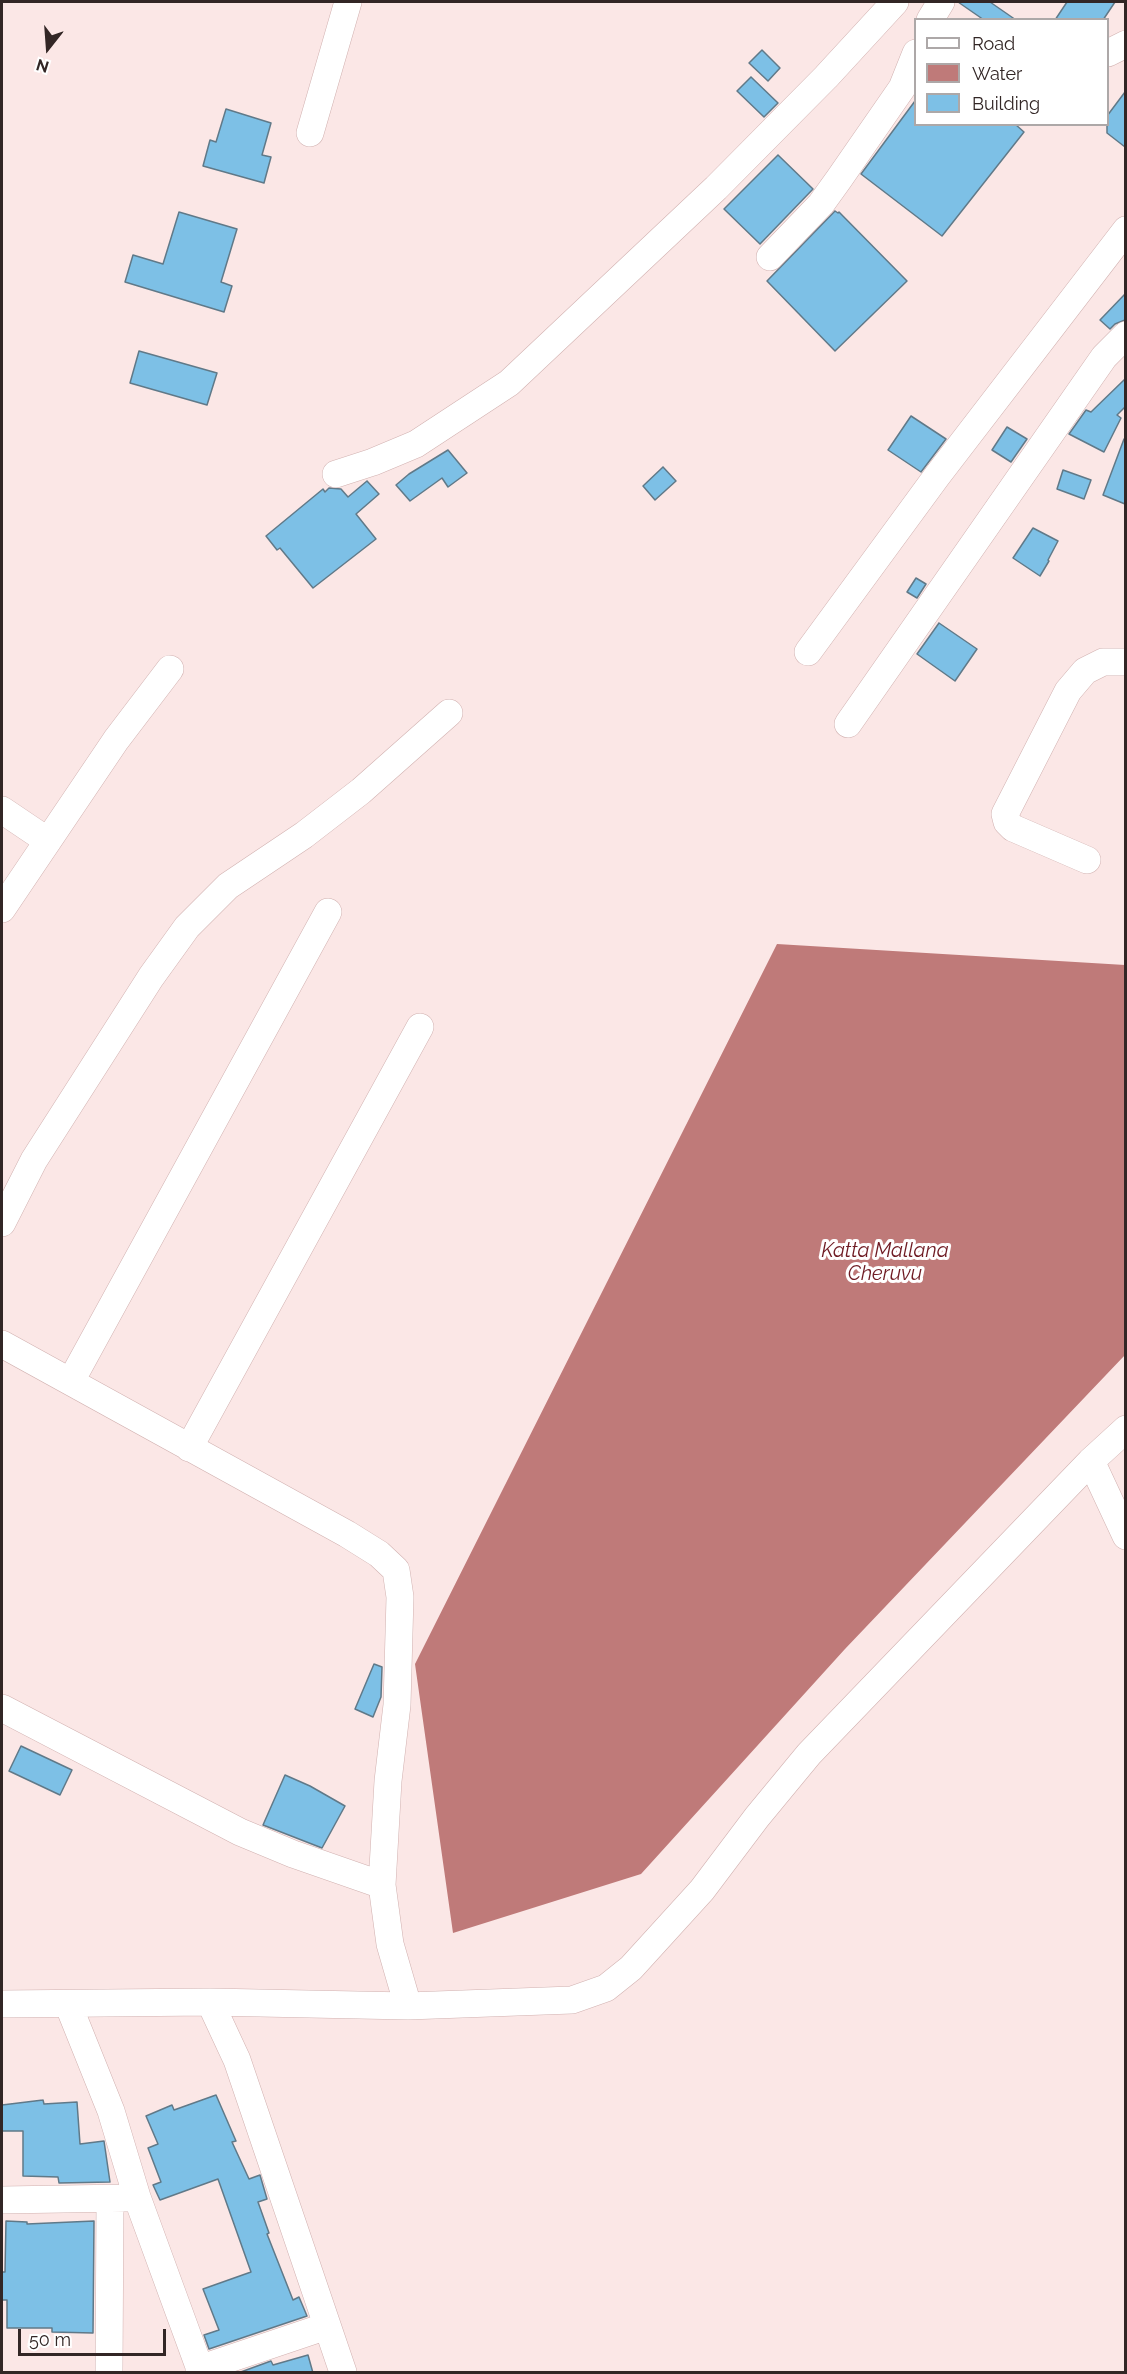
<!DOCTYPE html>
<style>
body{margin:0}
#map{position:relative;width:1127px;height:2374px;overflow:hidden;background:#fbe7e6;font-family:Raleway,sans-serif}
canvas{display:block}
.frame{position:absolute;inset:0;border:3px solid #322625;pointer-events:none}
.legend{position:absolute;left:914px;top:18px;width:195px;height:108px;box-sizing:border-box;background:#fff;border:2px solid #ada8a8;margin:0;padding:8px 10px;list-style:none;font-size:18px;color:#322625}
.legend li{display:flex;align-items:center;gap:12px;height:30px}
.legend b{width:30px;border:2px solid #ada8a8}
.north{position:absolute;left:18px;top:18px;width:60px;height:60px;-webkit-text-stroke:4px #fff;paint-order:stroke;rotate:197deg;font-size:16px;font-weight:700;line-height:24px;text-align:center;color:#322625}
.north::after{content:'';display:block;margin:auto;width:21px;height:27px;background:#322625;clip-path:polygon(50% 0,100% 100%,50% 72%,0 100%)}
.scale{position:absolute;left:18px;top:2329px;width:148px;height:27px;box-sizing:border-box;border:3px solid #322625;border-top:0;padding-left:8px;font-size:18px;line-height:21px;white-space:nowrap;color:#322625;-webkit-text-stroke:4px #fff;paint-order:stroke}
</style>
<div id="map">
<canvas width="1127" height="2374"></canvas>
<div class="frame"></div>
<ul class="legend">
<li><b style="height:8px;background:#fff"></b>Road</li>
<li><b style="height:16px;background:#bf7a79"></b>Water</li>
<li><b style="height:16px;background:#7dc0e6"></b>Building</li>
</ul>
<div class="north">N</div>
<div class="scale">50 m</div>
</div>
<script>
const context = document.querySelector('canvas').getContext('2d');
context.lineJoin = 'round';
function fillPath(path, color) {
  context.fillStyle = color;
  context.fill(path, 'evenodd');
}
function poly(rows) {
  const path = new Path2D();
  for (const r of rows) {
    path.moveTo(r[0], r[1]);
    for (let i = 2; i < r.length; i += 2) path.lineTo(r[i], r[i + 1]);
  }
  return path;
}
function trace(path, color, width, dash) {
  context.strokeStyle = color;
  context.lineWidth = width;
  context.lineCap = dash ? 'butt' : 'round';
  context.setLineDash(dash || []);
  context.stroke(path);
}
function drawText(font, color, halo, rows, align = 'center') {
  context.font = font + ' Raleway,sans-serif';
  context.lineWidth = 6;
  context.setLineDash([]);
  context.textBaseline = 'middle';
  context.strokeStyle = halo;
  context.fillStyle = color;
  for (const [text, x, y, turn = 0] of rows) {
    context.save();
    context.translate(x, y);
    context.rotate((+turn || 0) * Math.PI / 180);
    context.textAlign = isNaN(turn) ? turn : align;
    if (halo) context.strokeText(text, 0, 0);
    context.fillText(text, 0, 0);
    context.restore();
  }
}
const water = poly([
 [777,944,1125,965,1125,1355,845,1649,641,1874,453,1933,415,1664]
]);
const building = poly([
 [958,2,990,2,1016,20,984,20,958,2],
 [1067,2,1115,2,1103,20,1055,20,1067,2],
 [762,50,780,68,768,81,749,63,762,50],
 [751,77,778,103,764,117,737,91,751,77],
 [1125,92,1125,147,1107,133,1107,116,1125,92],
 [915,101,915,124,1015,124,1024,132,942,236,861,174,915,101],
 [226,109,271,123,262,155,271,157,264,183,203,166,210,140,216,142,226,109],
 [778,155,813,189,760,244,724,209,778,155],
 [835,211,838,213,839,212,907,281,835,351,767,281,835,211],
 [179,212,237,229,221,282,232,286,224,312,125,282,133,255,163,264,179,212],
 [1125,294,1125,320,1115,324,1110,329,1100,320,1125,294],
 [139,351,217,373,207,405,130,383,139,351],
 [1125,379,1125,407,1117,415,1121,418,1104,452,1069,434,1086,410,1091,412,1125,379],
 [911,416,946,439,921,472,888,450,911,416],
 [1007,427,1027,439,1011,462,992,450,1007,427],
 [1124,439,1125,439,1125,504,1103,495,1124,439],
 [448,450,467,473,448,487,442,478,410,501,396,485,409,474,448,450],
 [663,467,676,481,655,500,643,486,663,467],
 [1063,470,1091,480,1084,499,1057,489,1063,470],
 [367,481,379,494,356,514,376,539,313,588,280,548,277,550,266,536,323,489,325,492,329,488,341,489,348,497,367,481],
 [1033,528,1058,541,1048,560,1049,561,1040,576,1013,558,1033,528],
 [916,578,926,584,917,598,907,592,916,578],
 [939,623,977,649,955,681,917,654,939,623],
 [374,1664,382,1667,381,1697,373,1717,355,1709,374,1664],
 [21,1746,72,1770,60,1795,9,1771,21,1746],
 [285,1775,310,1786,345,1806,322,1848,263,1825,285,1775],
 [216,2095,236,2141,232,2142,249,2179,260,2175,267,2199,258,2202,269,2233,267,2234,293,2300,299,2297,307,2316,209,2349,204,2335,219,2330,203,2289,251,2272,218,2179,160,2200,153,2185,161,2182,148,2148,158,2144,146,2116,172,2105,174,2110,216,2095],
 [43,2100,44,2104,77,2102,80,2144,104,2141,110,2182,59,2183,58,2177,23,2176,23,2131,2,2131,2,2105,43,2100],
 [6,2221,27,2222,27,2224,94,2221,93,2333,52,2332,52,2328,7,2328,7,2300,2,2300,2,2272,5,2272,6,2221],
 [308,2355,313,2373,238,2373,271,2361,273,2365,308,2355]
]);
const minor = poly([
 [930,20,941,2],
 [1108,53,1126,44],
 [310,133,348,2],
 [770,257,821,204,839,179,902,88,916,53],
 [336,474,373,462,416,444,509,383,716,188,826,77,895,2],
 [808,652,937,476,1126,230],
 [848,724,1104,357,1126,335],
 [2,810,48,841],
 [1087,860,1013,828,1007,822,1005,814,1068,691,1085,671,1103,662,1126,662],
 [2,909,116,740,170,669],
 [2,1223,34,1160,151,977,187,927,228,886,304,835,361,791,449,713],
 [2,1344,347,1534,379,1554,396,1570,400,1597,397,1705,388,1781,382,1885,390,1944,408,2006],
 [71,1381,328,912],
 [189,1448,420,1027],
 [1091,1461,1126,1536],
 [2,1708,240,1832,293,1854,382,1885],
 [210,2002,237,2060,343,2372],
 [2,2004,210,2002,408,2006,572,2000,606,1988,631,1968,702,1890,757,1817,809,1754,1091,1461,1126,1429],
 [68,2004,111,2111,137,2197,201,2372],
 [2,2200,126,2198],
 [199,2369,327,2326],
 [109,2372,110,2200]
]);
const waterNames = [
 ["Katta Mallana",885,1251],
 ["Cheruvu",885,1274]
];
fillPath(water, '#bf7a79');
fillPath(building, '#7dc0e6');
trace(building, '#607988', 1.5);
trace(minor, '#d1b1b0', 28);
trace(minor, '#fff', 27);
drawText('italic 20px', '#6f1b23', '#fff', waterNames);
</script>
